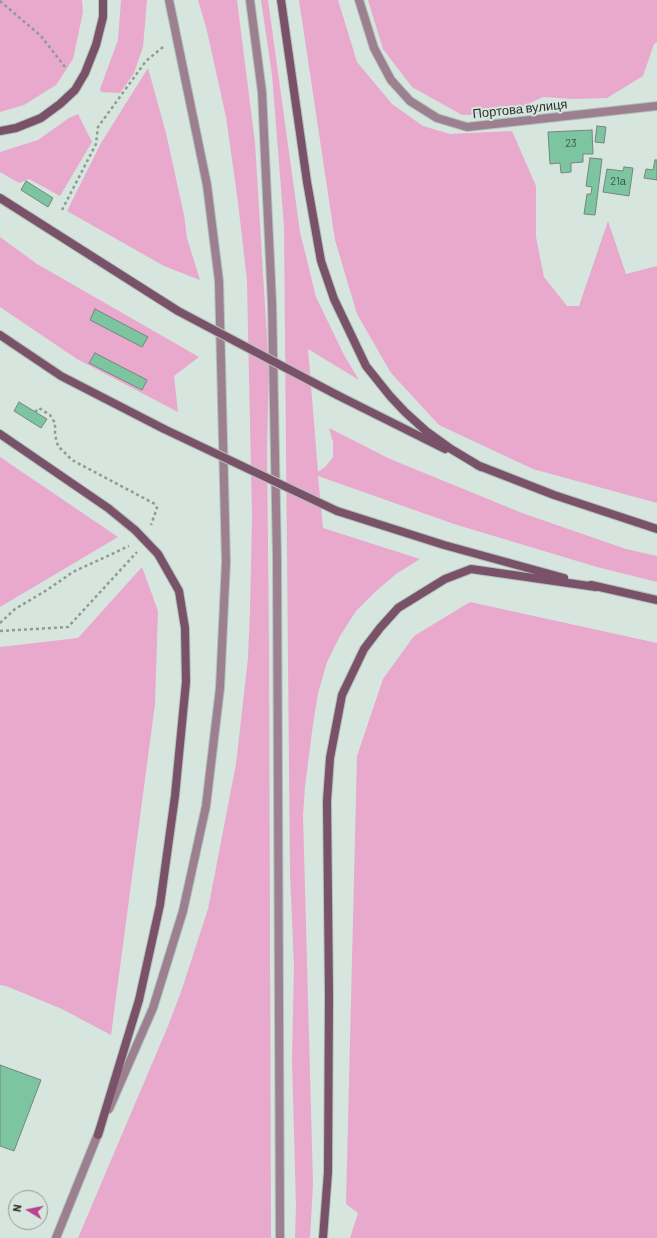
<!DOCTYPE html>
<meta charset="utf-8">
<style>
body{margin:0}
#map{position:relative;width:657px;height:1238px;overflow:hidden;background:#d6e5dd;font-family:Barlow,sans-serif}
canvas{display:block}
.north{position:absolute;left:8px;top:1190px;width:40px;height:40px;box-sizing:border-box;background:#d6e5dd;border:1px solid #919d96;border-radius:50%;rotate:280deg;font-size:11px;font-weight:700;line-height:16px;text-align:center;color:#2a302c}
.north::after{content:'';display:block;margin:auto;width:14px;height:18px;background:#bc4090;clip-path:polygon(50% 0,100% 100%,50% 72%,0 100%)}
</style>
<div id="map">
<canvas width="657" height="1238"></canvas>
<div class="north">N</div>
</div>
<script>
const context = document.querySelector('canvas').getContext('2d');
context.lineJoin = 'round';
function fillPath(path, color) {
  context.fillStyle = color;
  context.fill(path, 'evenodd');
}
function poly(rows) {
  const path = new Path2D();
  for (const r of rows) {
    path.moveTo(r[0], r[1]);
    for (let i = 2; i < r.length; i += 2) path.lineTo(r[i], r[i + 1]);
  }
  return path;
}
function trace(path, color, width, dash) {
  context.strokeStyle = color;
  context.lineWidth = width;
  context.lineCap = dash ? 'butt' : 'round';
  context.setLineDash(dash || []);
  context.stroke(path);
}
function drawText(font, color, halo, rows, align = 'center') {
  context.font = font + ' Barlow,sans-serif';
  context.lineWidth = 4;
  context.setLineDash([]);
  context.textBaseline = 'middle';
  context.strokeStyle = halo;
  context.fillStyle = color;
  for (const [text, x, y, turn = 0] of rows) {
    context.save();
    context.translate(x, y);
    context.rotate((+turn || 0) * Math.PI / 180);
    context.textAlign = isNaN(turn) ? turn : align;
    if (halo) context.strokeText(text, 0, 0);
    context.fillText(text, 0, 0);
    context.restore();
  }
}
const green = poly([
 [0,0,82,0,83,12,73,59,56,85,24,105,0,112],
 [121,0,147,0,143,47,134,73,120,93,101,92,100,89,118,40],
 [198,0,237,0,255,143,269,371,267,447,269,645,271,1234,271,1238,78,1238,168,1026,182,989,208,909,236,764,248,658,250,610,252,518,247,281,238,202,226,117,207,31],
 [261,0,268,0,300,232,316,297,344,355,359,380,308,349,318,472,326,466,333,457,333,442,329,428,390,459,522,513,626,549,657,556,657,582,597,567,454,524,318,476,323,528,420,559,396,574,376,591,356,611,340,636,327,662,318,693,313,724,305,786,303,815,313,1184,310,1238,295,1238,296,1206,292,1059,294,966,290,874,284,226,272,75],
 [299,0,338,0,357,62,392,104,423,126,450,134,512,131,536,186,536,237,544,277,567,306,579,306,608,221,626,274,657,266,657,503,533,469,439,425,391,373,357,314,335,240],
 [368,0,657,0,657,42,654,44,643,76,607,98,573,99,543,97,507,114,462,115,412,87,383,49],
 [148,68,166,133,184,215,187,238,200,280,164,266,67,211,101,143],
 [78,114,92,142,60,196,29,179,19,183,0,172,0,152,38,140,69,118],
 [0,237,37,264,199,357,174,376,178,412,77,359,0,307],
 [0,457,118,537,0,607],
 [142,567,158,611,155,704,111,1035,62,1009,6,986,0,985,0,647,78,638],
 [470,602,657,643,657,1238,350,1238,358,1213,346,1204,357,756,383,679,414,636]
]);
const building = poly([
 [597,126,606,127,604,143,595,142,597,126],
 [592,130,593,154,583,154,583,162,571,163,571,172,561,173,560,163,550,164,548,132,592,130],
 [590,158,602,159,595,215,584,214,587,194,591,194,592,187,586,186,590,158],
 [655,160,657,160,657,180,644,178,646,169,653,170,655,160],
 [624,167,633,168,629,196,603,192,607,169,623,171,624,167],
 [26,181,53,198,48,207,21,190,26,181],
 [95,309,148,337,142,347,90,320,95,309],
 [95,353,147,380,142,390,89,363,95,353],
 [19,402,47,419,41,428,14,411,19,402],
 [0,1065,41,1080,14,1151,0,1146,0,1065]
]);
const path = poly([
 [0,1,41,36,65,67],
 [62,210,96,144,98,127,146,61,163,47],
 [35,412,39,408,50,415,55,423,55,435,58,446,72,460,155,504,157,508,151,525],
 [0,623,15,609,47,590,73,572,129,546],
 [0,631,68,627,137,552]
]);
const tertiary = poly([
 [250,0,262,92,272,303,277,558,280,1238],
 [359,0,374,48,391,80,410,101,437,118,467,127,657,106],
 [109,1109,153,1008,183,911,206,806,220,688,226,562,219,281,207,185,169,0],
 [56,1238,100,1129]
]);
const secondary = poly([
 [281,0,307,182,321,261,334,299,366,366,390,396,405,412,426,431,451,449,481,467],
 [0,131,16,128,41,118,60,104,75,90,85,73,96,45,103,17,103,0],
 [0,198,178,311],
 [0,335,61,376,164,429],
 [337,395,445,449],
 [0,434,108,508,135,530,158,554,179,591,185,628,186,682,175,796,160,905,139,1000,98,1135],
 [477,465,554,495,657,529],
 [337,511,444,545,564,578],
 [591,585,657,600],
 [323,1238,328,1172,329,996,327,801,330,758,342,695,364,649,380,628,398,608,445,579,471,569,596,587]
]);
const secondaryBridge = poly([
 [178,311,337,395],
 [164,429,337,511]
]);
const numberNames = [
 ["23",571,143],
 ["21а",618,181]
];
const streetNames = [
 ["Портова вулиця",520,109,-6]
];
fillPath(green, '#e8a9cc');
fillPath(building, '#7cc5a0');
trace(building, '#77857d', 1);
trace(tertiary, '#b4c1ba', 10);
trace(secondary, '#b4c1ba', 10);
trace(path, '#909b95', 2.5, [3, 3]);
trace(tertiary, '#9c808f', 8);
trace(secondary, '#795168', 8);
trace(secondaryBridge, '#b4c1ba', 10, []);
trace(secondaryBridge, '#795168', 8);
drawText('11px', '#3e5549', null, numberNames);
drawText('13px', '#2a302c', '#d6e5dd', streetNames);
</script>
